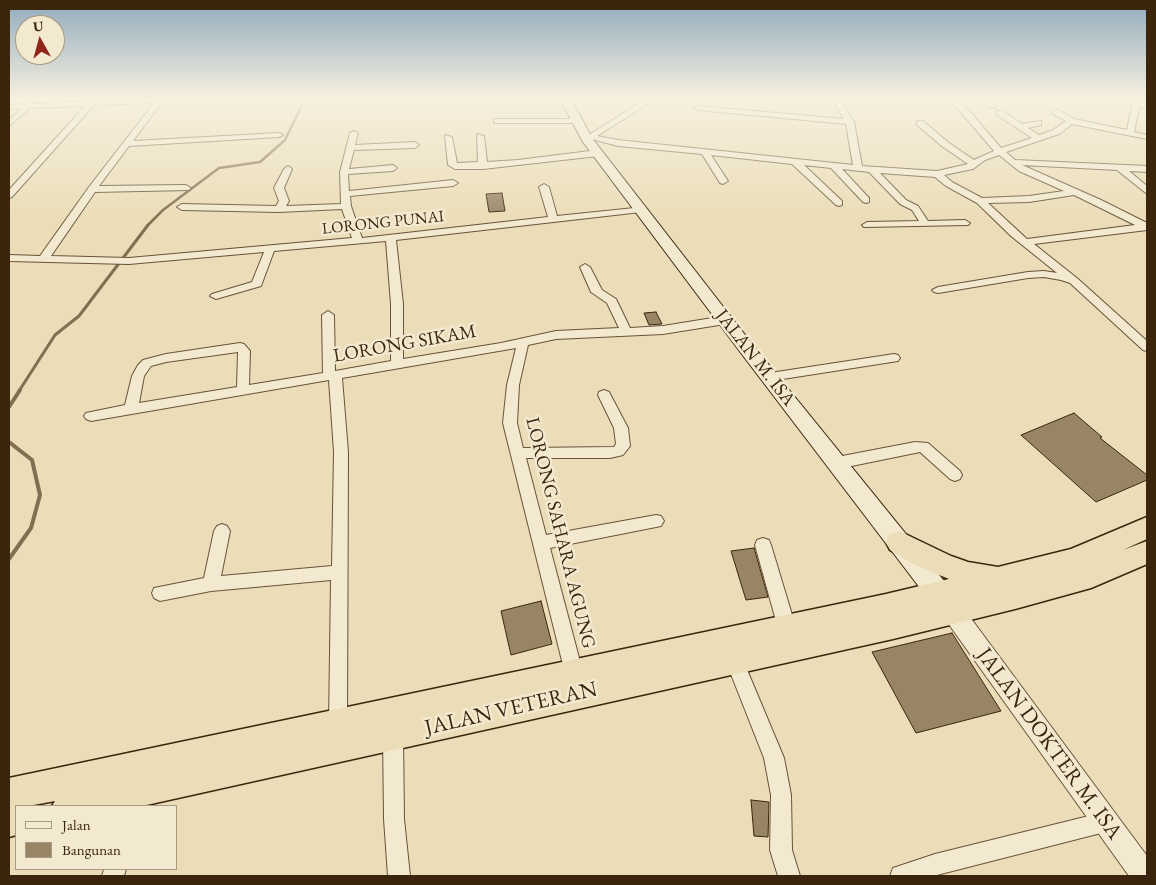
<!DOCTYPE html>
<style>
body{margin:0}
#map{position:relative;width:1156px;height:885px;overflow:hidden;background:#ebddb7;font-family:"EB Garamond",serif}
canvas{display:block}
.frame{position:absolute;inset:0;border:10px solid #3c250d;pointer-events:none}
.legend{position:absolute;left:15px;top:805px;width:162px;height:65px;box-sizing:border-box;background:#f2e9d0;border:1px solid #a99b82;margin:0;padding:6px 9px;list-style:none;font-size:15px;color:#3c250d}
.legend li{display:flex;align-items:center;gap:10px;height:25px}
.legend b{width:25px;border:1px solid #a99b82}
.north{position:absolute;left:15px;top:15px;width:50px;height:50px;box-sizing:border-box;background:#f2e9d0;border:1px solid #a99b82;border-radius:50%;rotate:353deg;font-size:14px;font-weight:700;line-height:20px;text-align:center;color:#3c250d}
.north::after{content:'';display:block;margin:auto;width:18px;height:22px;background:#8f2418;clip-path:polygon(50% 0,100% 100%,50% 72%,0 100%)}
</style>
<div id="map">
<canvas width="1156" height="885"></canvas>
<div class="frame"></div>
<ul class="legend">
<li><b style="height:6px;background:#f2e9d0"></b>Jalan</li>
<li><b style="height:14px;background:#978565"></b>Bangunan</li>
</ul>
<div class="north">U</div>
</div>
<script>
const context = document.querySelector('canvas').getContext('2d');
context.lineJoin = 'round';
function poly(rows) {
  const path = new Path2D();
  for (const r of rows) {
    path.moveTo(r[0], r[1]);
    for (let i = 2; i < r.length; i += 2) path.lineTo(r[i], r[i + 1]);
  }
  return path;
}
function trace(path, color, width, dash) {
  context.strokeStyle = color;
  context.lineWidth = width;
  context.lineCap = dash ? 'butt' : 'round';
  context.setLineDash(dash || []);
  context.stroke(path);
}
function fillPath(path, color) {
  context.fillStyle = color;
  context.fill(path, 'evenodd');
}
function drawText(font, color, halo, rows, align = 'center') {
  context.font = font + ' "EB Garamond",serif';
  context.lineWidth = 5;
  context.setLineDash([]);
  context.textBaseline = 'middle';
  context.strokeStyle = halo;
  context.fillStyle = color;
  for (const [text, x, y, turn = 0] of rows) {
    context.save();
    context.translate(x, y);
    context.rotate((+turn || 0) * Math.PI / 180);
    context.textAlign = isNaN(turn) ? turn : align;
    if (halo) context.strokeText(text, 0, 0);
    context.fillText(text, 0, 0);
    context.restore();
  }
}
const streamFar2 = poly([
 [147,226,163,210,219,168,260,162,285,140,305,99]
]);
const streamFar1 = poly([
 [19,391,55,335,79,316,148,225]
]);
const stream = poly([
 [9,407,20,390],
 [9,442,32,460,40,495,31,528,9,559]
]);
const building = poly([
 [502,193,505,211,489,212,486,194,502,193],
 [656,312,662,324,649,325,644,313,656,312],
 [1074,413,1102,437,1100,438,1147,475,1147,480,1096,502,1021,435,1074,413],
 [754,548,768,597,746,600,731,551,754,548],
 [541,601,552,644,511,655,501,611,541,601],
 [952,633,1001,711,916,733,872,652,952,633],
 [751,800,769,802,768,837,754,836,751,800]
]);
const minor = poly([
 [129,99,185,99,181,101,162,102,133,141,279,133,283,135,279,137,129,146,99,186,186,185,191,188,189,190,95,192,51,256,129,258,352,238,342,209,279,212,182,210,177,207,182,204,276,206,279,201,274,188,284,169,288,166,292,169,284,188,289,201,286,206,341,204,340,172,350,133,354,131,358,133,355,145,415,142,419,145,415,148,354,150,349,169,393,165,397,168,393,171,348,174,349,191,453,180,458,183,453,186,350,196,351,206,362,238,548,217,539,187,544,184,549,187,557,216,644,207,646,209,641,212,396,240,403,304,403,359,501,343,556,331,619,328,607,303,591,292,580,267,585,264,590,267,602,290,616,299,630,328,663,326,725,316,731,320,725,324,663,334,556,339,528,345,519,385,517,423,523,448,614,447,616,444,614,428,598,395,599,392,604,390,609,392,628,428,630,446,623,455,610,458,526,458,546,535,656,515,661,516,664,521,661,526,656,527,550,548,583,673,580,679,574,682,568,679,565,673,503,423,507,385,516,348,342,378,348,452,347,724,345,731,338,733,331,731,329,724,331,580,211,591,160,601,154,598,152,593,154,588,204,578,214,531,217,526,222,524,227,526,230,531,221,576,332,566,334,452,329,380,91,421,86,419,84,416,86,413,125,405,132,376,138,365,143,360,166,354,240,343,244,344,250,351,249,385,323,373,322,315,328,311,334,315,335,371,391,361,391,304,386,241,274,251,261,286,216,299,210,296,212,294,252,282,264,252,129,264,9,261,9,255,40,256,89,187,154,103,94,105,12,197,9,198,9,190,85,106,30,108,9,126,9,120,21,109,9,109,9,105,25,104,29,100,32,100,32,104,129,99],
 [238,352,237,387,139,403,144,376,151,366,166,362,238,352],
 [646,99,656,99,597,136,618,140,853,165,846,124,698,110,694,108,698,106,844,119,832,99,840,99,854,122,862,166,937,171,968,164,943,147,917,125,917,121,923,121,949,143,974,160,994,151,959,110,945,99,954,99,965,106,1001,148,1032,138,997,115,997,111,1003,111,1022,124,1041,121,1041,125,1028,128,1039,135,1053,130,1066,121,1053,114,1053,110,1059,110,1074,119,1127,130,1132,105,1108,99,1124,99,1147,104,1147,108,1139,107,1134,132,1147,135,1147,139,1072,124,1059,134,1006,152,1015,160,1147,166,1147,172,1129,171,1147,186,1147,194,1117,170,1022,165,1101,200,1147,223,1147,230,1034,244,1078,279,1147,341,1147,351,1143,350,1070,283,1061,280,1044,277,1028,278,938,293,934,292,932,290,938,287,1028,272,1044,271,1057,273,1011,236,977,203,946,186,935,177,880,173,906,200,918,206,928,221,965,220,970,223,968,225,864,227,862,225,867,222,919,221,912,210,900,204,869,172,842,169,869,198,869,202,866,203,863,202,831,168,804,165,842,201,842,205,839,206,836,205,792,164,711,155,728,181,723,184,720,183,702,154,618,146,592,139,588,140,584,138,646,99],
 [999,155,1019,171,1064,191,1029,196,982,198,952,182,944,175,973,169,985,160,999,155],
 [1074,195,1135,225,1027,239,988,203,1029,202,1074,195],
 [978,99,987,99,997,106,990,108,978,99],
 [494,119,577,119,581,121,577,123,494,123,494,119],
 [477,134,484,136,487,162,518,160,598,150,602,153,598,156,483,169,455,169,448,165,445,135,452,137,457,163,478,162,477,134],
 [894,354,898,355,900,358,898,361,770,381,764,377,770,373,894,354],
 [915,442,928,443,960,471,962,475,960,479,955,481,950,479,920,452,837,469,832,467,830,463,832,459,837,457,915,442],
 [763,538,769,540,771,545,796,628,793,634,787,636,781,634,778,628,755,545,757,540,763,538],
 [734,650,740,653,784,758,791,795,792,850,800,876,778,876,770,850,771,795,764,758,725,659,728,653,734,650],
 [393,725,400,728,403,735,404,819,410,876,388,876,384,819,383,735,386,728,393,725],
 [1105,812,1112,815,1115,822,1112,829,1105,832,933,876,890,876,893,868,935,854,1105,812],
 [104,869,126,869,124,876,102,876,104,869]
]);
const tertiary = poly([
 [953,602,961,605,1147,856,1147,876,1129,876,945,619,942,612,945,605,953,602]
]);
const secondary = poly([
 [560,99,571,99,592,138,756,349,957,597,960,605,957,613,948,616,939,613,744,357,583,142,560,99]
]);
const trunk = poly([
 [1147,517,1147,539,1123,550,1147,541,1147,564,1091,588,1015,609,893,639,142,806,52,806,55,801,28,806,16,806,16,835,9,837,9,778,886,594,949,579,915,565,890,550,886,542,890,534,899,531,951,556,968,562,998,567,1071,549,1147,517]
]);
const farStreetnames = [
 ["LORONG PUNAI",383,223,-6]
];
const streetNames = [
 ["LORONG SIKAM",405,344,-10],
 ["JALAN M. ISA",755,358,52],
 ["LORONG SAHARA AGUNG",560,533,76]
];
const nearStreetnames = [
 ["JALAN VETERAN",511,709,-13],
 ["JALAN DOKTER M. ISA",1049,744,54]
];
trace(streamFar2, '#826e50', 2.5);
trace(streamFar1, '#826e50', 3);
trace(stream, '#826e50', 4);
fillPath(building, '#978565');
trace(building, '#3c250d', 1);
trace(minor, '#685338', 2);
trace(tertiary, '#685338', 2);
trace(secondary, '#3c250d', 2);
trace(trunk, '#3c250d', 3);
fillPath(minor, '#f2e9d0');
fillPath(tertiary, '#f2e9d0');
fillPath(secondary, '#f2e9d0');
fillPath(trunk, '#ebddb7');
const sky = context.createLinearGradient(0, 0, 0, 223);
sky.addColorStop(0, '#91abbd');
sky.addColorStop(0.44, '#f6f0df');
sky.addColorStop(1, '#f6f0df00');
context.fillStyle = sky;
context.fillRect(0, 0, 1156, 223);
drawText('16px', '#3c250d', '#f2e9d0', farStreetnames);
drawText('19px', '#3c250d', '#f2e9d0', streetNames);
drawText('22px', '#3c250d', '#f2e9d0', nearStreetnames);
</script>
